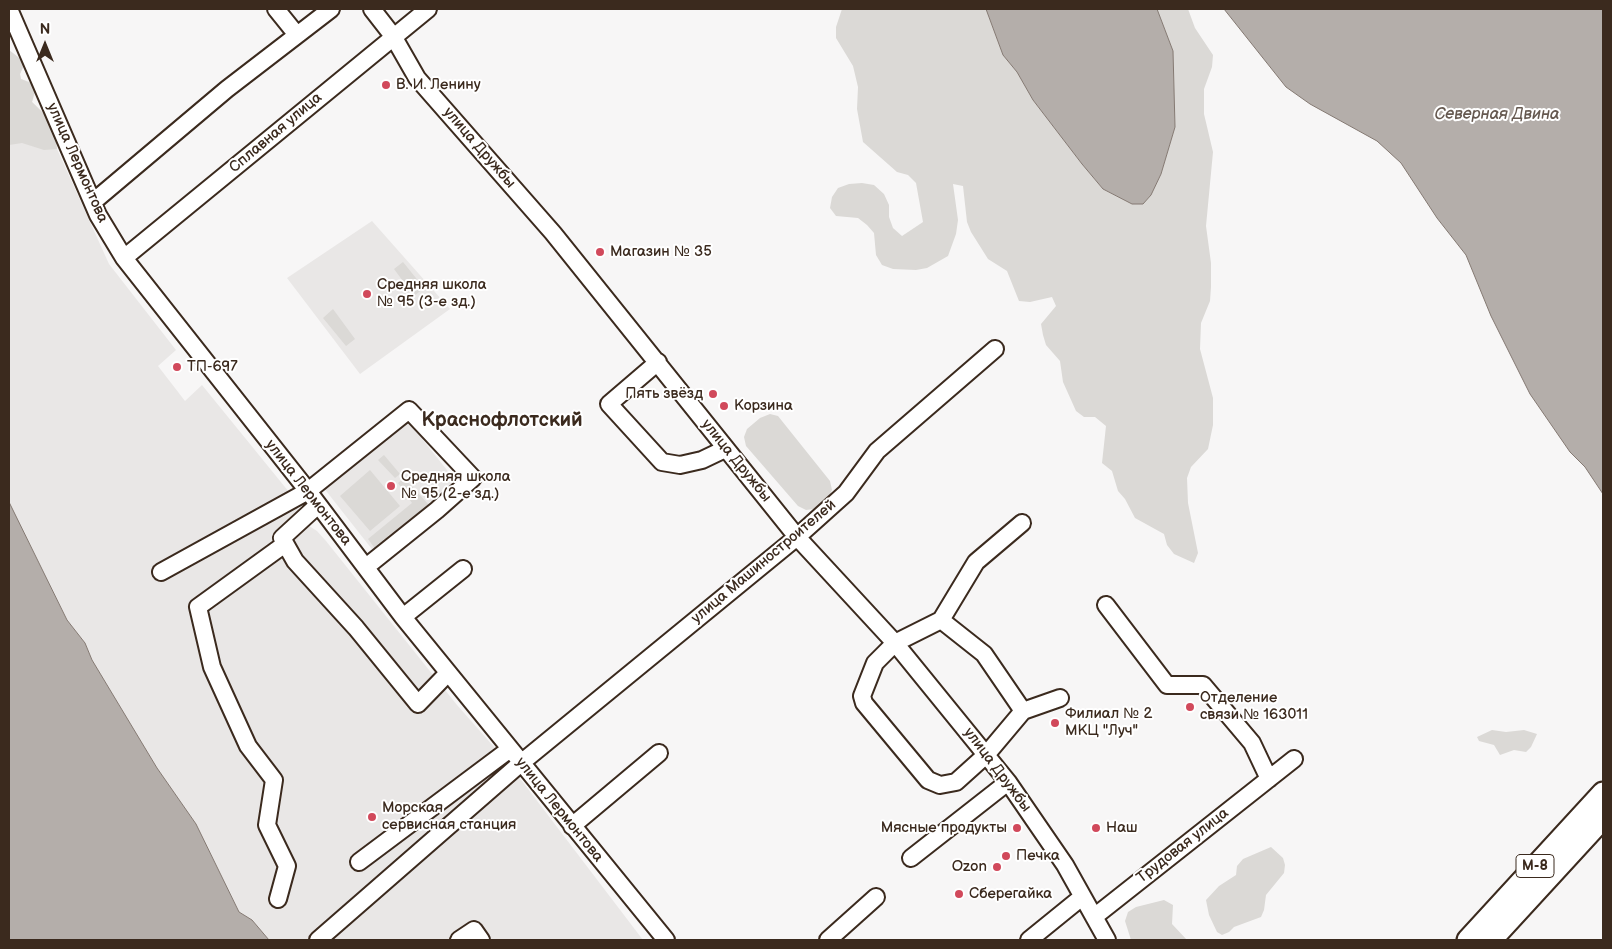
<!DOCTYPE html>
<meta charset="utf-8">
<style>
body{margin:0}
#map{position:relative;width:1612px;height:949px;overflow:hidden;background:#f7f6f6;font-family:"Balsamiq Sans",sans-serif}
canvas{display:block}
.frame{position:absolute;inset:0;border:10px solid #3b2a1e;pointer-events:none}
.north{position:absolute;left:20px;top:20px;width:50px;height:50px;-webkit-text-stroke:4px #fff;paint-order:stroke;rotate:0deg;font-size:14px;font-weight:700;line-height:20px;text-align:center;color:#3b2a1e}
.north::after{content:'';display:block;margin:auto;width:18px;height:22px;background:#3b2a1e;clip-path:polygon(50% 0,100% 100%,50% 72%,0 100%)}
</style>
<div id="map">
<canvas width="1612" height="949"></canvas>
<div class="frame"></div>
<div class="north">N</div>
</div>
<script>
const context = document.querySelector('canvas').getContext('2d');
context.lineJoin = 'round';
function fillPath(path, color) {
  context.fillStyle = color;
  context.fill(path, 'evenodd');
}
function poly(rows) {
  const path = new Path2D();
  for (const r of rows) {
    path.moveTo(r[0], r[1]);
    for (let i = 2; i < r.length; i += 2) path.lineTo(r[i], r[i + 1]);
  }
  return path;
}
function trace(path, color, width, dash) {
  context.strokeStyle = color;
  context.lineWidth = width;
  context.lineCap = dash ? 'butt' : 'round';
  context.setLineDash(dash || []);
  context.stroke(path);
}
function drawText(font, color, halo, rows, align = 'center') {
  context.font = font + ' "Balsamiq Sans",sans-serif';
  context.lineWidth = 4;
  context.setLineDash([]);
  context.textBaseline = 'middle';
  context.strokeStyle = halo;
  context.fillStyle = color;
  for (const [text, x, y, turn = 0] of rows) {
    context.save();
    context.translate(x, y);
    context.rotate((+turn || 0) * Math.PI / 180);
    context.textAlign = isNaN(turn) ? turn : align;
    if (halo) context.strokeText(text, 0, 0);
    context.fillText(text, 0, 0);
    context.restore();
  }
}
const built = poly([
 [9,50,23,61,24,65,20,74,21,79,30,82,35,93,32,102,44,113,56,138,57,149,109,264,176,350,158,366,185,401,202,385,289,492,306,524,317,531,326,541,457,705,509,764,643,940,269,940,252,920,239,912,196,824,157,768,92,660,85,643,67,620,9,502],
 [372,221,450,309,360,374,287,278],
 [406,419,459,485,375,553,323,487]
]);
const green = poly([
 [842,9,986,9,1003,55,1017,72,1033,100,1082,164,1103,189,1132,204,1143,204,1151,195,1161,174,1175,127,1173,51,1157,9,1188,9,1195,28,1213,55,1212,67,1204,89,1204,114,1213,152,1206,226,1211,263,1211,287,1210,301,1201,323,1200,349,1213,398,1213,425,1208,449,1191,467,1187,478,1188,503,1198,553,1194,563,1174,554,1167,545,1164,534,1135,518,1125,499,1118,491,1112,471,1102,463,1106,426,1095,417,1084,417,1076,411,1063,382,1060,361,1046,345,1043,335,1041,324,1056,306,1052,297,1030,302,1019,301,1007,271,988,259,971,232,967,222,963,186,953,184,958,220,956,234,948,256,927,268,916,270,893,269,882,265,876,255,874,233,867,225,858,218,836,216,830,208,832,197,838,188,849,184,862,183,874,185,884,194,889,205,889,217,893,228,902,236,923,222,916,183,908,175,897,172,863,142,857,109,858,87,853,66,836,38,836,27],
 [9,50,23,61,24,65,20,74,21,79,33,84,35,90,32,102,48,118,55,135,57,149,44,150,22,143,9,145],
 [403,262,424,288,414,296,394,269],
 [333,309,355,339,346,346,323,318],
 [770,414,778,416,830,481,832,490,828,498,814,509,806,510,798,506,746,446,744,437,747,429,760,418],
 [384,455,400,474,395,478,378,460],
 [370,470,400,506,370,531,340,496],
 [404,478,429,505,376,550,368,539,412,503,398,483],
 [1492,730,1506,732,1524,730,1537,734,1531,747,1526,752,1514,750,1500,755,1494,745,1479,741,1477,737],
 [1271,847,1283,858,1285,865,1284,873,1266,895,1264,910,1261,917,1234,927,1229,932,1222,935,1217,932,1209,915,1206,900,1219,886,1236,875,1237,866,1243,859],
 [1164,900,1173,905,1172,924,1187,940,1131,940,1125,921,1128,912,1136,907]
]);
const water = poly([
 [986,9,1157,9,1173,51,1175,127,1161,174,1151,195,1143,204,1132,204,1103,189,1082,164,1033,100,1017,72,1003,55,986,9],
 [1224,9,1603,9,1603,494,1585,467,1570,452,1530,394,1491,316,1466,255,1437,218,1401,163,1377,141,1310,104,1286,87,1224,9],
 [9,502,67,620,85,643,92,660,157,768,196,824,239,912,252,920,269,940,9,940,9,502]
]);
const minor = poly([
 [9,9,98,215,124,258,308,491,403,617,666,940],
 [276,9,297,35],
 [372,9,393,36,417,78,553,233,797,537,895,643,1008,782,1065,865,1107,940],
 [93,202,227,89,331,9],
 [124,258,428,9],
 [658,362,609,404,662,462,680,465,702,460,725,449],
 [318,505,282,538,295,561,356,628,418,704,448,673],
 [161,572,308,491,409,410,473,478,437,510,366,567],
 [1106,605,1167,685,1203,685,1252,743,1269,779],
 [403,617,463,569],
 [941,620,984,654,1023,711,986,755,956,782,940,785,928,780,864,703,862,696,875,663,895,643,941,620,976,562,1022,523],
 [1023,711,1060,698],
 [572,826,659,753],
 [911,858,1008,782],
 [359,862,510,749],
 [278,899,287,866,267,825,274,780,248,746,212,667,198,607,285,544],
 [1094,917,1294,759],
 [318,940,521,763,797,537,846,493,877,451,995,349],
 [459,940,474,930,481,940],
 [828,940,876,897],
 [1029,940,1082,897]
]);
const major = poly([
 [1468,940,1603,793],
 [1491,940,1603,818]
]);
const markers = [
 [386,85,5,"#d1495b"],
 [600,252,5,"#d1495b"],
 [367,294,5,"#d1495b"],
 [177,367,5,"#d1495b"],
 [713,394,5,"#d1495b"],
 [724,406,5,"#d1495b"],
 [391,486,5,"#d1495b"],
 [1190,707,5,"#d1495b"],
 [1055,723,5,"#d1495b"],
 [372,817,5,"#d1495b"],
 [1017,828,5,"#d1495b"],
 [1096,828,5,"#d1495b"],
 [1006,856,5,"#d1495b"],
 [997,867,5,"#d1495b"],
 [959,894,5,"#d1495b"]
];
const shields = [
 [1535,866,38]
];
const shieldNames = [
 ["М-8",1535,866]
];
const poiNames = [
 ["В. И. Ленину",396,85],
 ["Магазин № 35",610,252],
 ["Средняя школа",377,285],
 ["№ 95 (3-е зд.)",377,302],
 ["ТП-697",187,367],
 ["Пять звёзд",703,394,"right"],
 ["Корзина",734,406],
 ["Средняя школа",401,477],
 ["№ 95 (2-е зд.)",401,494],
 ["Отделение",1200,698],
 ["связи № 163011",1200,715],
 ["Филиал № 2",1065,714],
 ["МКЦ \"Луч\"",1065,731],
 ["Морская",382,808],
 ["сервисная станция",382,825],
 ["Мясные продукты",1007,828,"right"],
 ["Наш",1106,828],
 ["Печка",1016,856],
 ["Ozon",987,867,"right"],
 ["Сберегайка",969,894]
];
const streetNames = [
 ["Сплавная улица",276,133,-40],
 ["улица Дружбы",479,148,49],
 ["улица Лермонтова",77,163,66],
 ["улица Дружбы",736,461,51],
 ["улица Лермонтова",308,493,52],
 ["улица Машиностроителей",764,562,-40],
 ["улица Дружбы",997,770,53],
 ["улица Лермонтова",559,810,51],
 ["Трудовая улица",1183,846,-38]
];
const waterNames = [
 ["Северная Двина",1497,115]
];
const districtNames = [
 ["Краснофлотский",502,421]
];
fillPath(built, '#e9e7e6');
fillPath(green, '#dbd9d6');
fillPath(water, '#b4aeaa');
trace(water, '#847972', 1);
trace(minor, '#3b2a1e', 20);
trace(major, '#3b2a1e', 25);
trace(minor, '#fff', 16);
trace(major, '#fff', 21);
for (const [x, y, r, color] of markers) {
  const dot = new Path2D();
  dot.arc(x, y, r, 0, 2 * Math.PI);
  context.fillStyle = color;
  context.fill(dot);
  trace(dot, '#fff', 2);
}
for (const [x, y, w] of shields) {
  const box = new Path2D();
  box.roundRect(x - w / 2, y - 11.5, w, 23, 4);
  context.fillStyle = '#fff';
  context.fill(box);
  trace(box, '#3b2a1e', 1);
}
drawText('bold 14px', '#3b2a1e', null, shieldNames);
drawText('15px', '#3b2a1e', '#fff', poiNames, 'left');
drawText('15px', '#3b2a1e', '#fff', streetNames);
drawText('italic 16px', '#65584f', '#fff', waterNames);
drawText('bold 20px', '#3b2a1e', '#fff', districtNames);
</script>
